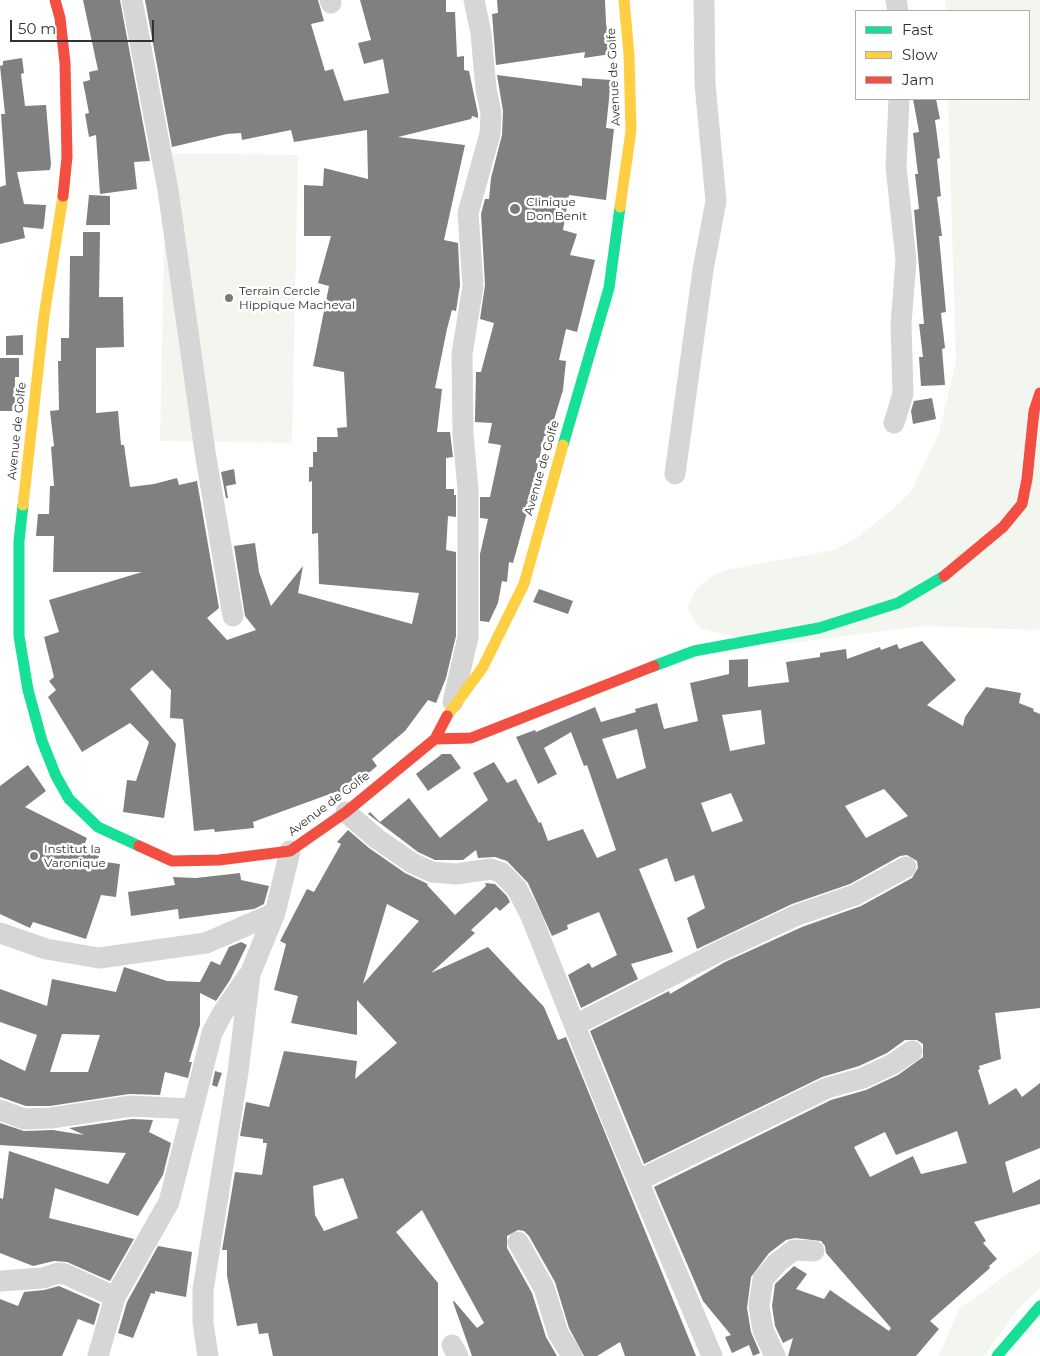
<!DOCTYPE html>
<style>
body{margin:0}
#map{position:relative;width:1040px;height:1356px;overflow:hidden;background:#fff;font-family:Montserrat,sans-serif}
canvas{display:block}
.legend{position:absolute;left:855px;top:10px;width:175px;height:90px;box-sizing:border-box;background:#fff;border:1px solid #adadad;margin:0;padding:6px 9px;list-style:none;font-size:15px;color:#323232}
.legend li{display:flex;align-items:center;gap:10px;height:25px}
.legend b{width:25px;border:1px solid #adadad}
.scale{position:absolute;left:10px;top:20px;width:144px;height:22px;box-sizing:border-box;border:2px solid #323232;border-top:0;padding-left:6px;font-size:15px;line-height:18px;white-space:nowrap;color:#323232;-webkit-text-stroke:4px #fff;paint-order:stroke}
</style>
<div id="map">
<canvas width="1040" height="1356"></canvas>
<ul class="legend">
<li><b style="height:6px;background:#16e098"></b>Fast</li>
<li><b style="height:6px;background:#ffcf43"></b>Slow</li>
<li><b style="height:6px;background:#f24e42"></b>Jam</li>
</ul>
<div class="scale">50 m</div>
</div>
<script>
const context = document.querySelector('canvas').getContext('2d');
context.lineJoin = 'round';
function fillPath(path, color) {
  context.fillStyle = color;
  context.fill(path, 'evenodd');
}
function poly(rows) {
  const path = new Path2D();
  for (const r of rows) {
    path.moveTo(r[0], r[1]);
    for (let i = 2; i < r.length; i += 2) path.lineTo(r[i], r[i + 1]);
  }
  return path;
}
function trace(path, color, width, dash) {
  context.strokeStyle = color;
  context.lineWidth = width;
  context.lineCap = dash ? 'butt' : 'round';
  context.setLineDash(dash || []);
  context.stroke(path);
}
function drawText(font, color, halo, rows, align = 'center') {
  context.font = font + ' Montserrat,sans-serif';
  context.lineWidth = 5;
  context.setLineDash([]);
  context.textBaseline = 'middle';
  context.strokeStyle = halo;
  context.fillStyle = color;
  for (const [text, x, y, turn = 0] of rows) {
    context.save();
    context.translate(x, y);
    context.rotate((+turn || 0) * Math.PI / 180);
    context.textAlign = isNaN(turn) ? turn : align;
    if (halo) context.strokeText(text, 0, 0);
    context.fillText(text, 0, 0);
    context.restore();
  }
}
const green = poly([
 [945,0,1040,0,1040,630,922,626,770,646,700,628,690,614,688,606,696,589,709,578,726,570,834,550,858,537,900,503,912,490,939,433,956,362,948,99,1029,99,1029,11,946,11],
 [166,153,298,155,292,443,160,441],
 [1040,1251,1040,1288,1018,1309,984,1356,939,1356,959,1309]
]);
const building = poly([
 [83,0,120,0,150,161,134,162,137,189,100,194,96,135,89,137,85,114,89,113,83,82,90,80,89,72,98,70],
 [145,0,318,0,324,21,311,24,325,71,333,69,344,101,389,93,383,59,364,64,358,43,371,40,360,0,446,0,446,12,455,12,457,57,464,56,464,70,469,71,478,114,478,118,472,116,471,119,398,137,465,145,444,240,458,243,460,285,456,311,452,310,447,329,435,388,442,389,437,432,450,432,453,457,446,458,446,489,454,489,454,495,456,495,456,517,448,516,446,550,456,552,456,636,446,678,436,703,428,700,405,731,372,759,377,766,341,796,338,791,253,822,254,828,215,832,214,829,194,831,183,719,170,718,171,690,152,670,130,689,176,744,164,818,123,812,127,780,136,781,149,742,130,723,82,752,48,697,56,690,49,681,54,677,44,637,59,632,49,600,142,572,53,572,54,536,36,536,38,514,49,514,50,486,54,486,51,447,54,446,50,411,59,410,58,361,61,361,61,338,69,338,70,256,83,256,83,232,100,232,99,297,123,297,124,347,96,348,96,413,118,411,121,445,124,445,130,487,154,484,177,478,179,485,197,481,219,608,207,618,227,640,256,630,245,616,234,546,255,543,259,572,271,606,303,566,298,593,412,624,419,593,319,584,318,533,312,534,312,481,309,482,309,467,313,467,313,452,317,452,317,437,338,437,337,428,347,427,344,372,313,366,329,286,318,283,331,236,304,236,304,185,323,186,324,168,368,179,367,130,294,142,291,130,242,140,241,133,227,134,172,147],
 [497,0,605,0,606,23,611,54,584,58,585,52,496,65,492,14,498,13],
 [22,58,24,73,21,74,25,106,46,105,51,164,50,170,17,172,24,204,46,205,44,225,43,229,23,227,25,238,0,244,0,187,6,185,1,114,5,114,0,66,3,65,3,61],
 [497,75,582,86,582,78,611,80,606,128,614,129,606,200,569,195,563,230,577,234,570,255,595,260,577,332,566,329,559,360,566,361,563,390,549,436,544,436,531,498,513,563,509,562,507,582,502,581,498,603,489,622,480,621,480,554,488,519,480,518,480,497,490,497,501,445,488,443,492,423,475,422,475,418,476,372,481,372,494,323,480,319,485,285,481,214,485,199,489,199,491,178,502,135,503,111],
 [913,99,936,99,940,119,935,120,940,158,937,159,941,196,937,197,942,236,939,236,946,312,941,313,945,348,942,349,945,385,921,386,919,357,923,357,919,324,924,324,914,210,919,209,915,174,918,174,913,133,919,132],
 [89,195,110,196,110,225,86,225],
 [23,335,23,355,6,355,6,336],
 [0,358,19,358,19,377,15,377,15,411,0,411],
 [932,398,936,419,913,424,911,411,914,401],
 [234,469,236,484,226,486,228,498,226,498,221,472],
 [539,589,573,601,568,614,533,602],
 [922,641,956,680,927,705,963,726,965,717,986,687,1021,693,1019,703,1034,709,1033,711,1040,714,1040,1008,995,1013,1001,1059,979,1066,980,1069,978,1070,989,1105,1016,1088,1022,1097,1040,1083,1040,1148,1005,1162,1013,1193,1040,1179,1040,1204,974,1222,986,1241,983,1243,997,1259,989,1266,990,1268,930,1321,939,1329,916,1356,788,1356,793,1338,783,1343,775,1326,772,1306,775,1284,794,1266,807,1274,796,1289,824,1299,830,1290,889,1331,891,1328,826,1253,825,1246,821,1241,795,1238,786,1240,769,1253,751,1277,747,1308,751,1332,760,1353,753,1356,749,1345,732,1353,725,1337,731,1335,703,1301,654,1187,831,1100,866,1090,898,1075,923,1057,923,1044,917,1040,905,1040,887,1053,859,1066,822,1077,644,1164,590,1031,669,991,670,994,725,962,802,927,861,906,912,878,918,868,917,861,907,855,900,856,850,884,792,904,697,949,687,918,705,908,694,875,675,882,667,858,639,869,673,952,631,964,638,979,581,1008,568,975,589,963,592,968,617,955,599,912,567,925,568,929,552,936,528,883,507,861,495,857,478,858,476,850,463,860,435,860,418,852,368,814,370,812,380,822,409,798,440,838,488,800,473,773,494,762,507,783,516,779,539,823,541,822,548,841,583,829,597,858,616,850,587,765,584,766,571,732,544,748,557,774,538,784,516,737,535,730,536,732,595,707,601,722,636,712,635,709,657,703,664,729,698,721,690,683,729,674,729,660,748,659,748,687,789,682,786,662,820,657,820,653,846,649,847,659,880,647,881,650,897,644,899,649],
 [761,710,765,744,730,751,722,715],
 [637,729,646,768,617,779,602,739],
 [884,789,908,816,866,838,845,806],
 [731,793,743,821,712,832,701,803],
 [957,1131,967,1163,921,1174,913,1156,870,1177,854,1147,885,1132,896,1155],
 [442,754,451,754,461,768,428,791,416,774],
 [28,765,46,791,25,807,87,838,82,850,99,856,97,861,120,864,116,897,101,895,86,939,33,922,30,928,0,914,0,786],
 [348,830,369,848,405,873,428,884,427,885,455,915,486,886,485,883,495,884,507,896,510,902,500,911,496,907,471,930,475,933,431,973,488,947,544,1007,558,1040,566,1037,696,1356,625,1356,620,1342,597,1356,584,1356,569,1328,555,1282,529,1236,524,1231,518,1230,507,1236,507,1248,532,1293,546,1337,557,1356,472,1356,453,1302,454,1301,477,1328,484,1323,422,1210,396,1232,438,1283,438,1356,273,1356,268,1333,259,1334,257,1323,237,1326,227,1276,227,1250,222,1250,235,1172,262,1175,267,1143,263,1143,263,1139,240,1136,246,1102,269,1107,284,1051,357,1061,355,1079,397,1043,357,1000,357,1035,291,1023,298,996,274,990,286,944,280,941,307,889,314,892,341,844,337,842],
 [387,904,419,921,363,984],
 [343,1178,358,1218,324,1231,315,1215,313,1186],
 [240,873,241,880,269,886,264,904,254,909,179,919,178,909,131,916,128,892,175,885,173,877,196,878],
 [241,942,247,945,230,980,216,1001,200,993,200,1025,189,1062,192,1062,188,1078,165,1072,160,1095,129,1094,50,1106,26,1106,0,1097,0,1059,25,1071,37,1035,0,1022,0,989,47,1006,52,979,116,992,124,967,167,981,200,982,211,961,220,965,229,947],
 [62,1034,100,1035,88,1072,50,1072],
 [215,1071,222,1073,217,1087,212,1085],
 [132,1119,153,1120,149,1132,171,1143,163,1175,138,1216,55,1188,49,1218,134,1239,110,1281,67,1262,54,1261,33,1266,0,1253,0,1198,3,1199,9,1151,108,1184,126,1153,0,1145,0,1123,24,1131,53,1130,84,1135,69,1128],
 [158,1246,192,1252,186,1297,155,1291,155,1294,151,1293,133,1338,118,1333,127,1302],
 [59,1286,100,1304,94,1325,78,1319,62,1356,0,1356,0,1299,18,1306,24,1292,44,1290]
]);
const street = poly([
 [132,0,168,190,205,452,233,616],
 [330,0,331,3],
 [896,0,898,11],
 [894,423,903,394,901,324,906,260,896,167,899,99],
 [675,474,703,270,716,201,705,84,704,0],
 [453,702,468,637,468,490,463,434,462,354,473,286,468,213,490,134,491,113,486,89,481,33,474,0],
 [346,812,376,838,412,863,432,872,456,874,491,869,502,873,517,889,531,916,616,1129,712,1356],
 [0,933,46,949,99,958,206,943,275,913],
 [575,1025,720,951,797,915,855,895,906,867],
 [0,1110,24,1119,51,1118,131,1106,192,1109],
 [639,1180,827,1088,863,1078,893,1064,912,1051],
 [518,1242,544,1288,558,1333,572,1356],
 [0,1281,43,1278,58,1273,65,1274,115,1297],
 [452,1345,458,1356],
 [98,1356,115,1297,169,1202,212,1033,222,1014,248,976],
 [208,1356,203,1323,203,1290,238,1072,250,974,275,913,290,851],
 [775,1356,763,1330,759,1306,763,1279,777,1263,794,1250,814,1251]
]);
const fast = poly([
 [563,445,609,288,620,207],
 [23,505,19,541,19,636,28,690,42,741,56,776,69,799,98,827,139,846],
 [654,666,694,651,819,628,898,603,944,576],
 [997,1356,1040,1306]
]);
const slow = poly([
 [620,207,631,131,629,55,624,0],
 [23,505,44,316,63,196],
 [447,716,483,667,524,584,563,445]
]);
const jam = poly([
 [55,0,60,18,65,63,67,157,63,196],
 [944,576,1003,527,1022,504,1027,479,1034,411,1040,393],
 [435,739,471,738,654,666],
 [139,846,172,861,219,860,290,851,346,812,435,739,447,716]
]);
const markers = [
 [515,209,6,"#7a7a7a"],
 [229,298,5,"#7a7a7a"],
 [34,856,5,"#7a7a7a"]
];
const streetNames = [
 ["Avenue de Golfe",614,77,-93],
 ["Avenue de Golfe",17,431,-84],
 ["Avenue de Golfe",542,468,-74],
 ["Avenue de Golfe",329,804,-37]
];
const poiNames = [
 ["Clinique",526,202],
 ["Don Benit",526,216],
 ["Terrain Cercle",239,291],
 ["Hippique Macheval",239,305],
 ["Institut la",44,849],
 ["Varonique",44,863]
];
fillPath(green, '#f3f6ee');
fillPath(building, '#808080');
trace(street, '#d6d6d6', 21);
trace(fast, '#16e098', 11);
trace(slow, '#ffcf43', 11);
trace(jam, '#f24e42', 11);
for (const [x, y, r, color] of markers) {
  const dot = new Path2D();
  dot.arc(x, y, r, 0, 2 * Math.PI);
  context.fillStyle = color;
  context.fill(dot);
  trace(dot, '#fff', 2);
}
drawText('12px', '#323232', '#fff', streetNames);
drawText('12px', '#323232', '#fff', poiNames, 'left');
</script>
